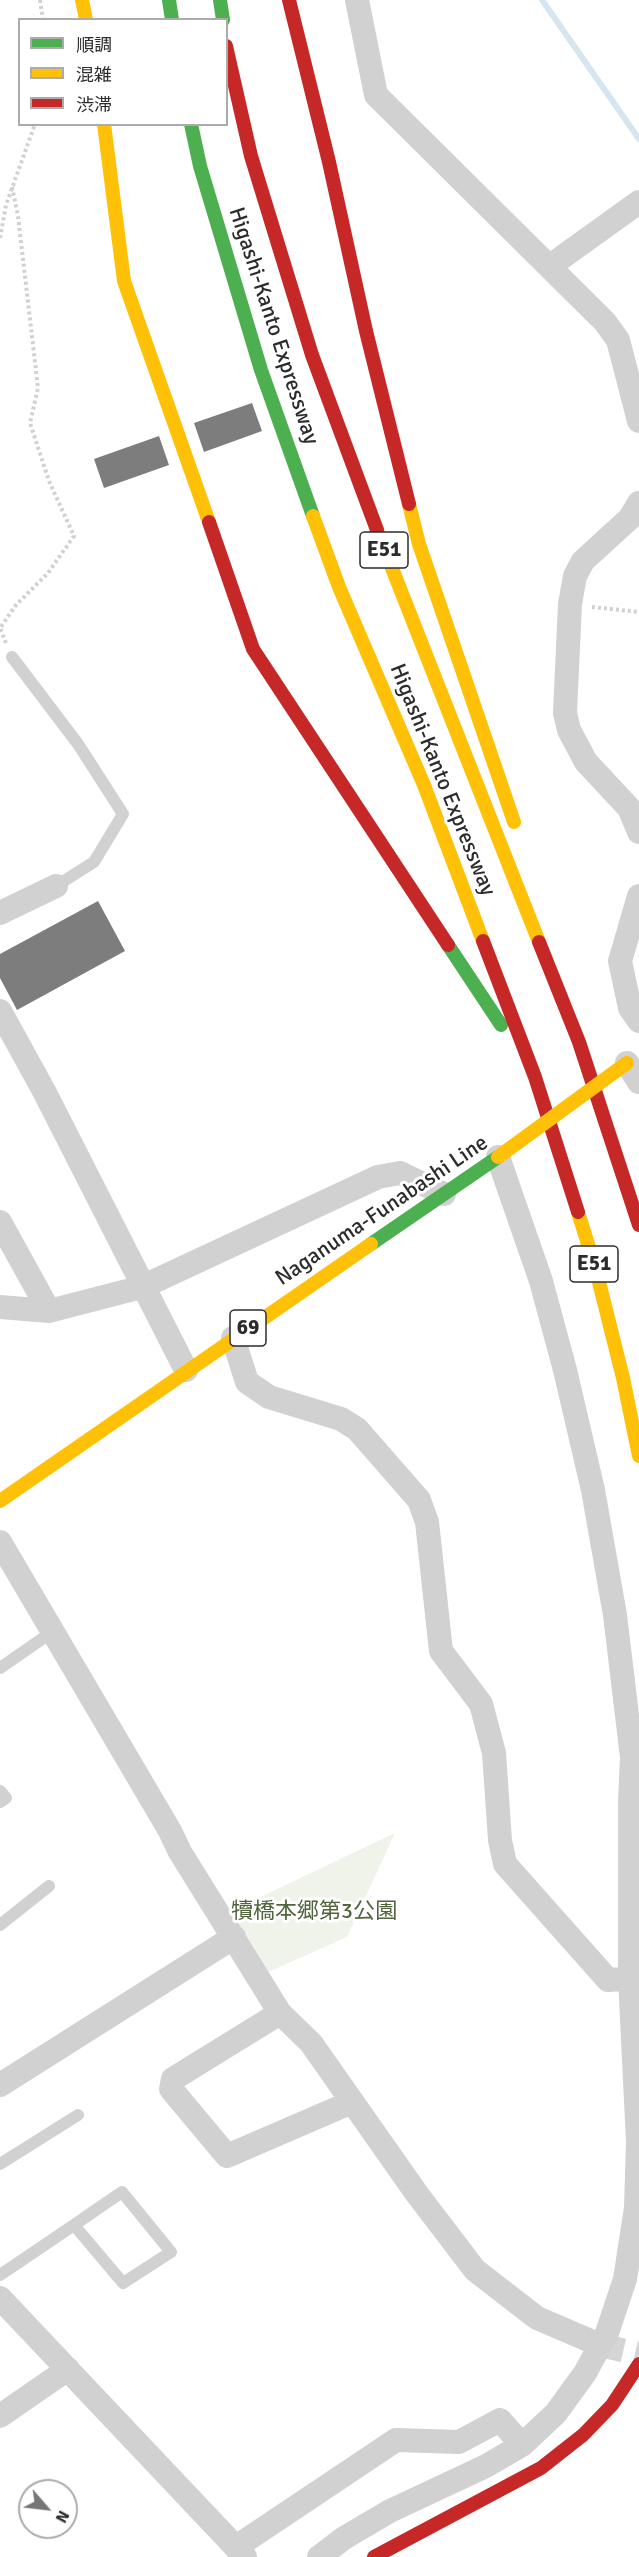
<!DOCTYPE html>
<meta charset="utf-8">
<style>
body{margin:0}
#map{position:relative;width:639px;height:2557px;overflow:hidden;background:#fff;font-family:Signika,"Noto Sans JP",sans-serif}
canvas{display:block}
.legend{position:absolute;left:18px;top:18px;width:210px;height:108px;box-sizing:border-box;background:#fff;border:2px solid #ababab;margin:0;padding:8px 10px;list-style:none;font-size:18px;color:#2c2c2c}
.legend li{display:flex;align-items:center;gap:12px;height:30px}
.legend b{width:30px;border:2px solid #ababab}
.north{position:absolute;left:18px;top:2479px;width:60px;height:60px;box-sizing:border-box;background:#fff;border:2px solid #ababab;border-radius:50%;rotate:118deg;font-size:16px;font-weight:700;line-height:24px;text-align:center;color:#2c2c2c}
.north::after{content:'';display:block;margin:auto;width:21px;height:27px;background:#767676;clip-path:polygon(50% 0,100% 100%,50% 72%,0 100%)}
</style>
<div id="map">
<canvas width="639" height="2557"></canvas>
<ul class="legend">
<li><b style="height:8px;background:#4caf50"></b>順調</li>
<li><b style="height:8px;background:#ffc107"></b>混雑</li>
<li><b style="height:8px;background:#c62828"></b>渋滞</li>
</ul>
<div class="north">N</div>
</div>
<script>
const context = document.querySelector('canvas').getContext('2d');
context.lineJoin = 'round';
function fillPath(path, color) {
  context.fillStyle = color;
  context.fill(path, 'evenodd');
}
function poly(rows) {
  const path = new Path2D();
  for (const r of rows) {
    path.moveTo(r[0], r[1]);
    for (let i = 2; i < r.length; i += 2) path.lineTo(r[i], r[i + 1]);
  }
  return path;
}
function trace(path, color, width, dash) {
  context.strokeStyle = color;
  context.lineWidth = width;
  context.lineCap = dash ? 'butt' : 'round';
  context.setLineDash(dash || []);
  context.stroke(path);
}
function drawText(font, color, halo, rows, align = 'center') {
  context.font = font + ' Signika,"Noto Sans JP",sans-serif';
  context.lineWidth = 6;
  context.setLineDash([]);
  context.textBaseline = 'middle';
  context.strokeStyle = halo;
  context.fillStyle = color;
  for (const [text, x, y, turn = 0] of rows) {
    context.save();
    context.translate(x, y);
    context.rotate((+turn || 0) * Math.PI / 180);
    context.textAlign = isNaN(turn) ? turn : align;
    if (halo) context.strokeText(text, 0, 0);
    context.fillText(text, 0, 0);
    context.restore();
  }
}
const green = poly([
 [395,1833,347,1937,264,1974,229,1912]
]);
const stream = poly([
 [542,0,639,139]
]);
const building = poly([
 [252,403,262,431,204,452,194,423],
 [159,436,169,465,104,488,94,459],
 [98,901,125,951,17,1010,0,978,0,954]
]);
const streetTunnel = poly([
 [600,2345,639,2354]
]);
const path = poly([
 [40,0,43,20],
 [0,238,6,205,35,124],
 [592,607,639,612],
 [6,643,0,628,16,605,48,573,74,536,49,481,30,423,38,388,18,216,12,187]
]);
const lane = poly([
 [12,657,78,744,123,814,94,862,56,886],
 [0,1668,52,1632],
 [0,1791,6,1798,0,1802],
 [0,1925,49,1886],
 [0,2164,78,2115],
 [0,2275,74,2225,122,2192,171,2252,123,2283,74,2225]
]);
const street = poly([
 [357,0,376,95,605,322,618,340,639,421],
 [550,266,639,202],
 [639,503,630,518,583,561,575,576,570,604,565,713,569,730,586,762,629,808,639,832],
 [639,896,620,961,630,1008,639,1021],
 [0,913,56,886],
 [0,1011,44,1091,186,1370],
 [627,1063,639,1082],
 [0,1222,49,1311],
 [0,1307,49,1311,142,1287,378,1177,400,1173,444,1194],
 [233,1338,247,1382,269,1397,341,1419,357,1429,419,1500,427,1522,441,1651,481,1704,494,1753,500,1840,505,1864,608,1980,639,1978],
 [0,1542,170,1831,180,1852,280,2013,311,2043,417,2194,475,2270,537,2318,600,2345],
 [280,2013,173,2079,171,2089,227,2156,352,2102],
 [0,2085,234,1937],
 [0,2298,245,2557],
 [0,2416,68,2369],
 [236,2547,396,2440,459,2442,500,2420,522,2445],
 [319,2557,344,2538,390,2511,486,2466,522,2445,556,2413,585,2373,607,2333,625,2279,636,2208,638,2142,630,1978,630,1802,632,1757,615,1615,593,1490,565,1370,541,1281,498,1157]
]);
const fast = poly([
 [169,0,172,20],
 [220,0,223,20],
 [191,124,200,166,261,370,313,516],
 [448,945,501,1025],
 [371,1244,498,1157]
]);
const slow = poly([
 [82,0,86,20],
 [104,124,124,281,209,522],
 [409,504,419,544,514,822],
 [313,516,339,587,424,785,483,941],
 [377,530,539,942],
 [578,1212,596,1270,623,1378,639,1456],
 [0,1501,371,1244]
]);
const jam = poly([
 [289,0,329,162,366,331,409,504],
 [226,46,251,156,312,355,377,530],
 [209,522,253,649,448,945],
 [483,941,535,1077,578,1212],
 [539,942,579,1042,639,1225],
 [374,2557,541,2468,583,2435,612,2405,639,2364]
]);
const slowBridge = poly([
 [498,1157,627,1063]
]);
const shields = [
 [384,550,48],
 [594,1264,48],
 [248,1328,36]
];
const shieldNames = [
 ["E51",384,550],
 ["E51",594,1264],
 ["69",248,1328]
];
const streetNames = [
 ["Higashi-Kanto Expressway",273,326,72],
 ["Higashi-Kanto Expressway",442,780,68],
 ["Naganuma-Funabashi Line",382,1211,-34]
];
const parkNames = [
 ["犢橋本郷第3公園",314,1912]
];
fillPath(green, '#eff3ea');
trace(stream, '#d6e6f0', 6);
fillPath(building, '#7d7d7d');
trace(streetTunnel, '#d5d5d5', 24, [24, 12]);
trace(path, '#d1d1d1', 4, [3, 3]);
trace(lane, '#d1d1d1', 12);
trace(street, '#d1d1d1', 24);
trace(fast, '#4caf50', 14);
trace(slow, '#ffc107', 14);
trace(jam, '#c62828', 14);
trace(slowBridge, '#ffc107', 14);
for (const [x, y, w] of shields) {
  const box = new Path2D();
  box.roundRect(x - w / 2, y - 18, w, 36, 4.5);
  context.fillStyle = '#fff';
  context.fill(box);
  trace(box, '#2c2c2c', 1.5);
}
drawText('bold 21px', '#2c2c2c', null, shieldNames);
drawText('22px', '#2c2c2c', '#fff', streetNames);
drawText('22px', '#4f653b', '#fff', parkNames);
</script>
